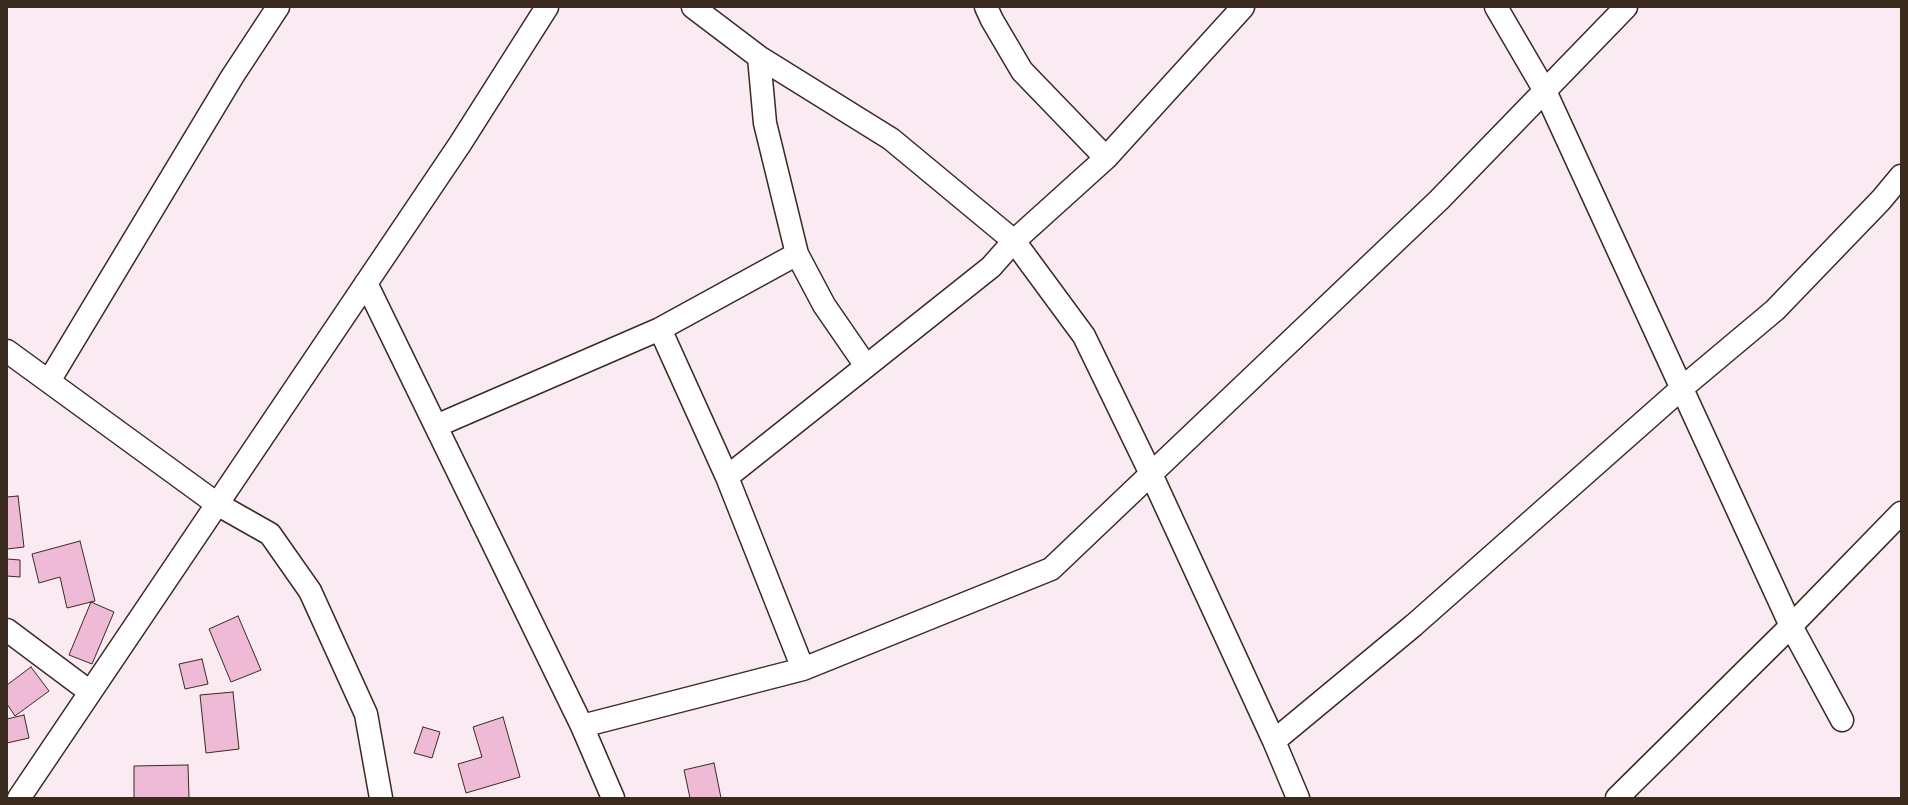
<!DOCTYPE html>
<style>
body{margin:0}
#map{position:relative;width:1908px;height:805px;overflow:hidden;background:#faeaf2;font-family:Dekko,sans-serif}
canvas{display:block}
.frame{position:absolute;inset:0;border:8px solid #3b2a1e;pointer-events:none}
</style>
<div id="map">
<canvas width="1908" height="805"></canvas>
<div class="frame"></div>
</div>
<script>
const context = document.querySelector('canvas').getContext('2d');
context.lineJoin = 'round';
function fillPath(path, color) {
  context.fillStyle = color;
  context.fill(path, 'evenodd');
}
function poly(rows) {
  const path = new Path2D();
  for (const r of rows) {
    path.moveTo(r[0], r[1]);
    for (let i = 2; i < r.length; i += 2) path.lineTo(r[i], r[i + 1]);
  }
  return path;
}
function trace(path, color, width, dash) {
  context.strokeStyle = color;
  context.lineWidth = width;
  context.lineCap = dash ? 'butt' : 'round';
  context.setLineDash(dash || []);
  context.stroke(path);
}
const building = poly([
 [18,496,24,547,7,549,7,497,18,496],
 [80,541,95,601,67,608,60,577,39,583,32,554,80,541],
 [7,559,20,560,20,577,7,576,7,559],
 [91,602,114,612,92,664,69,655,91,602],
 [238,616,261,670,231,682,209,629,238,616],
 [202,659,208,684,185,689,179,664,202,659],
 [31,667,49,691,15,716,7,704,7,685,31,667],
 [233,692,239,749,206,753,200,695,233,692],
 [24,715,29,738,7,743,7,719,24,715],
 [503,717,520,777,466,793,458,764,482,757,473,727,503,717],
 [423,727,440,732,432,758,414,753,423,727],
 [714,763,721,798,690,798,684,770,714,763],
 [188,765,189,798,134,798,134,766,188,765]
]);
const minor = poly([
 [693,7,759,57,891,139,1014,241,1084,336,1151,474,1274,741,1298,798],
 [986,7,992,20,1022,71,1106,158],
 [1496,7,1545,91,1791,626,1842,720],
 [759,57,765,123,797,254,824,305,866,366],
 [366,283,582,726,613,798],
 [660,329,727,477,803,669],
 [7,351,217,504,270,534,310,591,366,714,381,798],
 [49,381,232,77,278,7],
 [436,426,660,329,797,254],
 [727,477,991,267,1014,241,1106,158,1243,7],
 [7,630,90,692],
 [582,726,803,669,1051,569,1439,200,1626,7],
 [1274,741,1414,625,1682,388,1775,310,1881,200,1901,176],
 [19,798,460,144,547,7],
 [1617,798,1791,626,1901,513]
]);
fillPath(building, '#eebad5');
trace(building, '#3b2a1e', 1);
trace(minor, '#3b2a1e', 25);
trace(minor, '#fff', 22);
</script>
